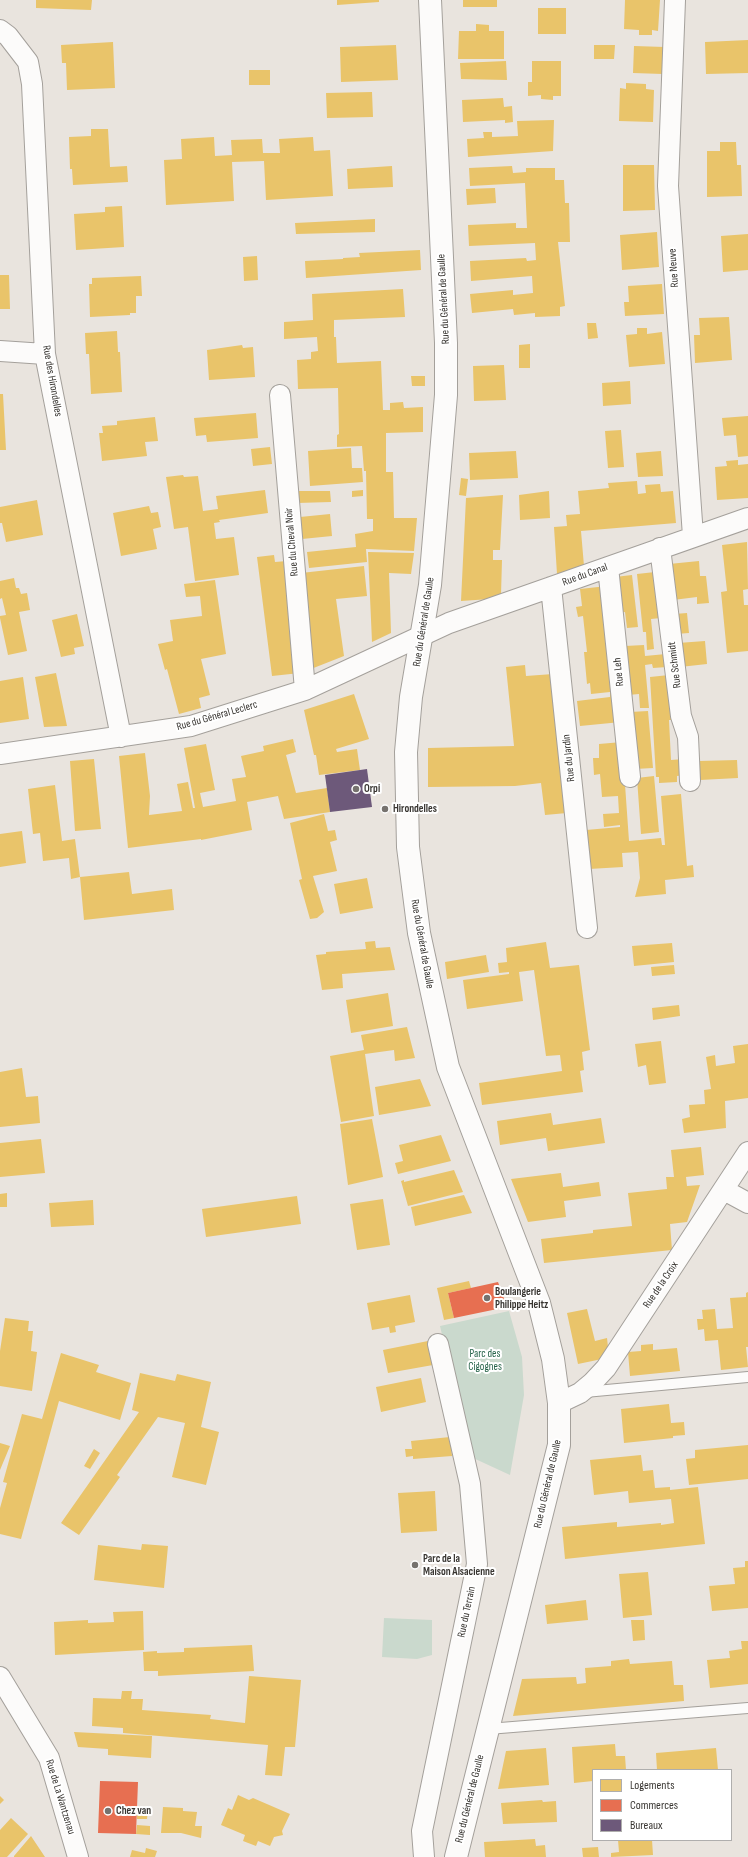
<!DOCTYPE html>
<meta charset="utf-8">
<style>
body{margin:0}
#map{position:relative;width:748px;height:1857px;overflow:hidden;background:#e9e4de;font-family:"Sofia Sans Condensed",sans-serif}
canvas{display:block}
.legend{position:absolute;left:592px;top:1769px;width:140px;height:72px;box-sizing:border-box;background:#fff;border:1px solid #afaead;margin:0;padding:5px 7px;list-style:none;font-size:12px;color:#383531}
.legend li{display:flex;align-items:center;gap:8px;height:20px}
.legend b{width:20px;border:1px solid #afaead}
</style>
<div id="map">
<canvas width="748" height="1857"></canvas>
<ul class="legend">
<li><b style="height:11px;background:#e9c46a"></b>Logements</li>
<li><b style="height:11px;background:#e76f51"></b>Commerces</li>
<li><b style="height:11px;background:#6d597a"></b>Bureaux</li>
</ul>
</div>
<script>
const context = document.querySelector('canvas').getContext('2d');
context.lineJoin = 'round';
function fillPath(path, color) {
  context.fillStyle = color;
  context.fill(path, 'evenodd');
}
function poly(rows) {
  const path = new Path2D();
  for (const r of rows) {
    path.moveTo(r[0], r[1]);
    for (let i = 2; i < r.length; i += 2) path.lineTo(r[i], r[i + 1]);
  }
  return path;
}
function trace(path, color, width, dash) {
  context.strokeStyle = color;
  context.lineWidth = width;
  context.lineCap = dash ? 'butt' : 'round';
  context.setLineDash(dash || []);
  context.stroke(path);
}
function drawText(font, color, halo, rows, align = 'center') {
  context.font = font + ' "Sofia Sans Condensed",sans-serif';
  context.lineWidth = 4;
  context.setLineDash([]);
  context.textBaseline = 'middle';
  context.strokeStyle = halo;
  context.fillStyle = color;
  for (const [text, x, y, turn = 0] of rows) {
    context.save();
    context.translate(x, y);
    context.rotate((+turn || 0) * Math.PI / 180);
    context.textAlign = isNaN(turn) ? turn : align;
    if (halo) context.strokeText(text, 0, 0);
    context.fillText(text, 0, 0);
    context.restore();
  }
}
const green = poly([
 [509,1311,522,1357,524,1395,510,1475,471,1457,440,1326],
 [384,1618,432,1620,432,1655,417,1659,382,1657]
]);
const homes = poly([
 [36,0,92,0,91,10,36,8],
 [337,0,379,0,379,2,337,5],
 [463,0,497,0,497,7,463,7],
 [625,0,660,0,658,31,652,30,652,35,639,35,639,30,624,29],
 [538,8,566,8,566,34,538,34],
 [476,24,489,25,489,31,504,31,504,59,458,59,459,31,476,31],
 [748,40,748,73,706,74,705,42],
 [113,42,115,88,67,90,66,63,62,63,61,45],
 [396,45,398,80,341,82,340,47],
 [594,45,615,45,614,59,594,59],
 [634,46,665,47,663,74,633,73],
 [506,61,507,80,461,79,460,63],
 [532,61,561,61,561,96,553,96,553,100,541,99,541,95,528,96,528,82,532,82],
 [249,70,270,70,270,85,249,85],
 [626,83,646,84,646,89,654,90,653,122,619,121,620,88,626,89],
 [372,92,373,117,327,118,326,93],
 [503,98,504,107,512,106,513,122,505,123,505,120,463,122,462,100],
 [554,120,553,151,468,157,467,139,484,138,483,132,492,132,492,137,518,136,517,121],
 [91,129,108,129,110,167,127,166,128,182,73,185,72,169,70,169,69,137,91,136],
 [214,137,215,156,232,155,231,140,262,139,263,153,280,153,279,139,313,137,314,151,330,150,333,196,266,200,264,161,232,162,234,201,166,205,164,160,182,159,181,139],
 [720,142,736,142,737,165,741,165,742,196,707,197,707,151,720,151],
 [623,165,654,165,655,210,623,211],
 [392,166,393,187,348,189,347,169],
 [512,166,513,173,526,172,526,168,555,168,555,180,564,180,565,203,569,203,570,242,558,242,565,306,560,307,560,316,535,317,535,313,514,315,513,309,472,313,470,294,513,290,513,295,533,293,532,276,471,281,470,261,526,258,527,261,536,260,535,243,469,246,468,225,516,223,516,228,527,228,525,183,470,186,469,168],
 [495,188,496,203,467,205,466,189],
 [122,206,124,247,76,250,74,214,105,212,105,207],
 [375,219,375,232,296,234,295,223],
 [657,232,659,267,622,270,620,235],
 [748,234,748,270,723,272,721,236],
 [420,250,421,270,306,278,305,261,343,259,343,258,360,257,359,253],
 [257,256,258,280,244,281,243,257],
 [0,275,9,275,10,309,0,309],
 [141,276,142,296,136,296,136,313,130,313,130,315,90,317,89,284,92,284,92,278],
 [662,284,664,314,625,316,624,302,629,302,628,286],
 [403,289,405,317,334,320,334,337,336,337,337,363,381,361,383,410,390,410,390,403,403,402,404,408,423,407,423,432,386,433,386,472,393,472,394,518,417,518,414,551,366,549,367,562,309,568,307,552,356,547,355,534,373,531,373,519,367,519,366,471,364,471,362,446,337,447,337,435,339,434,338,388,298,389,297,360,311,359,311,352,318,351,317,337,284,339,284,322,313,320,312,294],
 [729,317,732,360,695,363,694,335,700,335,699,318],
 [587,323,596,323,598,338,588,339],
 [637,328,647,328,647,334,662,332,665,364,629,367,626,335,637,334],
 [117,331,118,352,120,352,122,392,91,394,89,354,86,354,85,333],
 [530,344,530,368,519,368,519,345],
 [242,345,243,348,253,347,255,377,209,380,207,350],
 [504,365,506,400,474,401,473,366],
 [411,376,425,376,425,386,412,386],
 [630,381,631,404,603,406,602,383],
 [0,394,3,394,6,450,0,450],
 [256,413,258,438,207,442,206,435,196,436,194,418],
 [748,416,748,456,738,457,736,435,724,436,722,418],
 [155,417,158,441,145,442,147,456,102,461,99,433,103,433,102,426,117,425,117,421],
 [621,430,624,467,608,468,605,431],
 [270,447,272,464,253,466,251,449],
 [351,448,352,468,362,468,363,482,310,486,308,451],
 [516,451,518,478,470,480,469,453],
 [661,451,663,476,638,477,636,453],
 [738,460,738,465,748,464,748,498,717,500,715,467,727,466,726,461],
 [183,475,184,477,198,476,203,511,218,509,216,496,265,490,268,513,219,520,220,522,214,523,216,539,234,537,239,575,195,581,188,527,174,529,166,477],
 [461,478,468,479,466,496,459,495],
 [637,481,638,494,646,493,645,485,660,484,661,492,673,491,676,523,581,531,584,566,557,574,554,527,567,526,566,515,580,514,578,491,609,488,608,483],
 [363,490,363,496,352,497,352,491],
 [297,491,330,491,331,502,297,503],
 [549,491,550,518,520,520,519,495],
 [503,495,500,550,493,550,493,560,502,560,501,595,490,599,461,601,466,498],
 [37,500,43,535,6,542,2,523,0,523,0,507],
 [149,506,151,513,158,512,161,527,153,529,157,549,121,556,113,513],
 [330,514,332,536,302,539,300,517],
 [747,542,748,589,743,590,744,605,748,605,748,651,727,653,721,592,727,591,722,545],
 [368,552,414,553,411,574,389,573,391,633,372,642],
 [274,555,275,562,287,561,300,673,272,676,257,557],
 [699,561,700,576,706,576,709,603,697,604,697,597,673,600,669,564],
 [364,566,367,596,336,599,344,656,311,669,301,573],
 [655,572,661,618,651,619,654,649,647,650,646,632,643,632,637,574],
 [632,575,638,627,627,628,625,612,619,613,615,577],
 [14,578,16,588,19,588,21,594,27,593,30,610,19,612,27,651,8,655,0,618,0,616,6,615,2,598,0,599,0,581],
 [215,580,226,654,201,659,210,695,199,698,201,708,179,714,167,669,165,670,158,644,173,641,170,620,202,616,200,596,186,597,184,584],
 [607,586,621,722,580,726,577,701,610,697,610,692,591,694,590,683,587,684,584,652,587,652,583,616,578,617,576,607,582,606,580,589],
 [687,613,689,633,676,634,674,614],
 [77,614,84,646,74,648,75,654,61,657,52,620],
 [705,641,707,664,680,667,678,643],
 [644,645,645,656,666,654,667,667,653,668,652,664,645,665,649,708,640,708,639,694,628,695,625,646],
 [525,665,526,676,553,674,567,813,545,815,541,783,515,786,428,787,428,748,514,746,506,667],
 [56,673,67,726,44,727,35,677],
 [669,675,671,720,669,720,671,760,684,759,685,775,677,776,677,782,659,783,659,777,656,777,650,677],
 [23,677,29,719,0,723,0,681],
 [354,694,369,739,336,749,337,752,357,749,360,770,319,775,316,755,314,755,304,710],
 [648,711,653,768,635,769,630,712],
 [293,739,296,752,286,755,296,793,327,788,330,812,284,819,278,796,247,802,252,830,201,840,201,839,128,848,119,756,145,753,150,796,149,815,182,811,177,784,188,782,193,808,195,808,184,748,206,744,215,790,200,793,203,807,236,801,232,779,246,777,241,756,264,751,263,746],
 [622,742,629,841,661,838,662,845,665,845,661,796,681,794,687,866,693,865,694,877,665,880,666,894,635,897,640,878,638,852,622,853,623,867,589,869,586,830,620,827,620,825,604,827,603,814,619,813,618,796,602,797,600,774,594,775,593,758,599,758,599,744],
 [94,759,101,829,75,831,70,761],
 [737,760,738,778,700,780,699,761],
 [654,776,659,832,641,834,637,778],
 [55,785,62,841,75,839,80,877,129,872,132,894,172,889,174,910,84,920,80,877,71,879,69,858,43,861,40,833,33,834,28,789],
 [324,814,328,831,335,830,337,840,330,842,337,871,313,876,324,912,317,918,310,919,299,880,302,879,290,823],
 [22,831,26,863,0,867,0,834],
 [367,878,373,908,340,914,334,884],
 [375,941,376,948,390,947,395,970,342,974,343,988,322,990,316,955,326,954,326,952,366,949,365,942],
 [546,942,550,968,579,965,590,1050,582,1052,584,1070,580,1071,583,1092,482,1105,479,1083,562,1071,560,1055,546,1056,534,970,519,972,523,1001,467,1009,463,980,509,974,509,972,499,973,498,963,507,962,506,948],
 [672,943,674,962,634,966,632,946],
 [486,955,489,972,447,979,445,962],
 [674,965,675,974,652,976,651,967],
 [388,993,393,1026,351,1033,346,1000],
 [679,1005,680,1016,653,1020,652,1008],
 [407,1027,415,1058,395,1061,394,1050,365,1054,374,1116,341,1122,330,1056,364,1050,361,1035],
 [661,1041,666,1083,649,1085,646,1065,638,1067,635,1044],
 [748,1044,748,1098,725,1101,726,1128,684,1133,682,1119,690,1117,689,1105,705,1104,704,1090,711,1089,706,1057,715,1055,716,1066,735,1063,733,1046],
 [22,1068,26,1097,38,1096,40,1123,0,1127,0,1072],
 [420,1079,431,1106,379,1115,375,1087],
 [551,1113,553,1125,601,1118,605,1143,548,1151,546,1138,500,1145,497,1121],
 [372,1119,383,1177,348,1185,340,1124],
 [441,1135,451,1161,398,1174,395,1163,403,1161,399,1145],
 [41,1139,45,1173,0,1177,0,1143],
 [701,1147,704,1175,686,1177,687,1186,700,1185,687,1222,670,1224,672,1250,544,1263,541,1239,593,1233,593,1230,632,1226,628,1193,667,1189,666,1177,674,1177,671,1150],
 [454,1170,463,1192,408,1206,401,1181,404,1180,404,1182],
 [561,1173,563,1187,599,1182,601,1196,564,1201,566,1217,528,1222,511,1179],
 [7,1193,7,1207,0,1207,0,1194],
 [464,1195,472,1213,415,1226,411,1207],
 [297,1196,301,1224,206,1237,202,1209],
 [383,1199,390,1245,357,1250,350,1204],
 [93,1200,94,1225,51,1227,49,1203],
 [469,1281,471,1288,448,1293,454,1318,444,1320,437,1288],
 [748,1292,748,1347,746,1347,748,1367,721,1370,718,1340,705,1341,704,1329,698,1330,697,1319,703,1319,702,1310,715,1309,717,1329,733,1328,730,1298,746,1297,746,1293],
 [410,1295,415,1322,395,1326,396,1332,390,1333,389,1327,372,1330,367,1303],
 [587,1309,595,1341,607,1338,608,1347,602,1359,578,1364,567,1313],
 [5,1318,29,1321,28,1331,33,1331,31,1351,37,1352,32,1391,0,1386,0,1351],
 [428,1341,433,1365,388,1373,383,1350],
 [653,1344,653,1350,677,1348,680,1371,630,1376,628,1352,641,1351,641,1345],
 [61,1353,99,1365,96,1372,131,1383,120,1420,59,1401,21,1539,0,1534,0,1508,7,1483,3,1482,22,1414,42,1419],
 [140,1373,175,1381,177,1374,211,1382,201,1427,219,1432,206,1485,172,1477,185,1423,158,1417,117,1475,120,1477,79,1535,61,1523,139,1412,132,1410],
 [421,1378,426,1402,381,1412,376,1387],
 [669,1404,671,1423,684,1422,685,1435,673,1436,673,1438,624,1443,621,1409],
 [450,1437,452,1456,413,1459,413,1456,406,1457,405,1449,412,1449,411,1441],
 [0,1443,10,1446,0,1470],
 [748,1445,748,1479,689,1485,686,1459,695,1458,695,1450],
 [94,1449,100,1453,90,1469,84,1466],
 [641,1455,643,1471,653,1470,655,1488,670,1487,670,1490,698,1487,705,1544,565,1559,562,1527,617,1522,617,1527,661,1523,661,1525,674,1523,671,1499,629,1503,628,1491,594,1495,590,1460],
 [435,1491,437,1531,401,1533,398,1493],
 [142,1544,168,1546,164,1588,94,1580,98,1545,141,1550],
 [745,1561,748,1561,748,1608,712,1611,709,1586,735,1584,733,1568,745,1567],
 [648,1572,652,1615,623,1618,619,1574],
 [586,1600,588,1620,547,1624,545,1605],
 [143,1611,144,1650,55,1655,54,1622,88,1620,88,1623,114,1622,113,1612],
 [631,1620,644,1620,645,1640,633,1641],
 [741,1641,748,1641,748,1684,710,1688,707,1660,730,1658,729,1651,742,1649],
 [252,1645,254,1671,158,1676,158,1671,144,1671,143,1652,157,1651,157,1653,184,1652,184,1648],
 [629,1659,630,1664,672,1661,674,1685,683,1685,684,1701,513,1716,522,1679,576,1677,577,1684,586,1683,585,1668,611,1666,611,1661],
 [249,1676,301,1680,295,1747,285,1747,282,1776,265,1775,268,1745,123,1733,123,1728,92,1726,93,1698,121,1699,122,1691,132,1691,131,1699,143,1699,142,1710,211,1715,210,1719,245,1723],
 [74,1732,152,1736,151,1758,108,1755,108,1749,78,1747],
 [615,1744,616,1756,625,1756,626,1770,593,1770,593,1781,574,1783,572,1747],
 [546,1748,549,1785,498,1789,506,1751],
 [716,1748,718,1770,657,1770,656,1753],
 [238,1795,249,1800,253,1798,290,1814,282,1831,283,1835,274,1837,270,1846,258,1841,256,1846,243,1841,245,1835,221,1825,228,1808,232,1810],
 [0,1796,4,1800,0,1804],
 [542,1800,543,1802,556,1801,557,1822,503,1824,501,1803],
 [137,1806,148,1807,147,1819,137,1819],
 [163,1807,183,1808,183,1811,197,1812,195,1826,202,1826,201,1838,181,1833,161,1833],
 [11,1818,28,1834,7,1857,0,1857,0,1830],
 [137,1825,150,1826,150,1835,136,1834],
 [31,1836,45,1857,14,1857,14,1856],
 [535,1839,536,1846,545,1845,546,1857,485,1857,484,1842],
 [618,1840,652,1840,653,1855,611,1857,611,1853,619,1852],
 [598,1847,599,1857,583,1857,582,1848],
 [146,1848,157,1851,155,1857,130,1857,132,1850,145,1853]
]);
const shops = poly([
 [498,1282,507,1307,454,1318,448,1293],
 [100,1781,138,1782,136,1834,98,1833]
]);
const offices = poly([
 [367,769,372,807,330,812,325,775]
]);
const service = poly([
 [585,1392,748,1377],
 [488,1729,748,1708]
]);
const minor = poly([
 [675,0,668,186,693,536],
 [0,30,8,36,28,62,32,84,45,354,121,737],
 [0,351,45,354],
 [280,395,305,690],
 [660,548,681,716,688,737,690,781],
 [608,567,630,777],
 [551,587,587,928],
 [0,754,191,726,305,690,449,623,748,518],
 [724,1190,748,1203],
 [559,1403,580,1393,592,1383,606,1368,748,1152],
 [0,1677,49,1758,78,1857],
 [424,1857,422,1831,477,1564,470,1484,438,1344]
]);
const secondary = poly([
 [430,0,446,343,446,395,430,585,411,697,406,752,408,847,419,933,448,1067,539,1303,553,1359,559,1403,559,1445,456,1857]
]);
const markers = [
 [356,789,4,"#76726e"],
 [385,809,4,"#76726e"],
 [487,1298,4,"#76726e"],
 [415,1565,4,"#76726e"],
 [108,1811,4,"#76726e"]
];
const streetNames = [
 ["Rue Neuve",674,268,-94],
 ["Rue du Général de Gaulle",444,299,-93],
 ["Rue des Hirondelles",52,381,80],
 ["Rue du Cheval Noir",292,542,-95],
 ["Rue du Canal",585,575,-20],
 ["Rue du Général de Gaulle",424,622,-81],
 ["Rue Schmidt",675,665,-97],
 ["Rue Leh",619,672,-96],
 ["Rue du Général Leclerc",217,716,-16],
 ["Rue du Jardin",569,758,-96],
 ["Rue du Général de Gaulle",422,944,80],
 ["Rue de la Croix",661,1285,-56],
 ["Rue du Général de Gaulle",548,1484,-77],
 ["Rue du Terrain",467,1612,-78],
 ["Rue de La Wantzenau",60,1797,73],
 ["Rue du Général de Gaulle",470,1799,-76]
];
const poiNames = [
 ["Orpi",364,789],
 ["Hirondelles",393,809],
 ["Boulangerie",495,1292],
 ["Philippe Heitz",495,1305],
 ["Parc de la",423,1559],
 ["Maison Alsacienne",423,1572],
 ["Chez van",116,1811]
];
const parkNames = [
 ["Parc des",485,1354],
 ["Cigognes",485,1367]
];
fillPath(green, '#cad9cd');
fillPath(homes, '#e9c46a');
fillPath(shops, '#e76f51');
fillPath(offices, '#6d597a');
trace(service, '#a4a09b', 12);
trace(minor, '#a4a09b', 22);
trace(secondary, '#a4a09b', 24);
trace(service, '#fcfbfa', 10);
trace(minor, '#fcfbfa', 20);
trace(secondary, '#fcfbfa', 22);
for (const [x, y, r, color] of markers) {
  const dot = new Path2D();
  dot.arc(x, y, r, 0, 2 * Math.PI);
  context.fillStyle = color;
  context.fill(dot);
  trace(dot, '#fff', 1.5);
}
drawText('11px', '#383531', '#fff', streetNames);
drawText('bold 11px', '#383531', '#fff', poiNames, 'left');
drawText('11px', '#246248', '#fff', parkNames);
</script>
